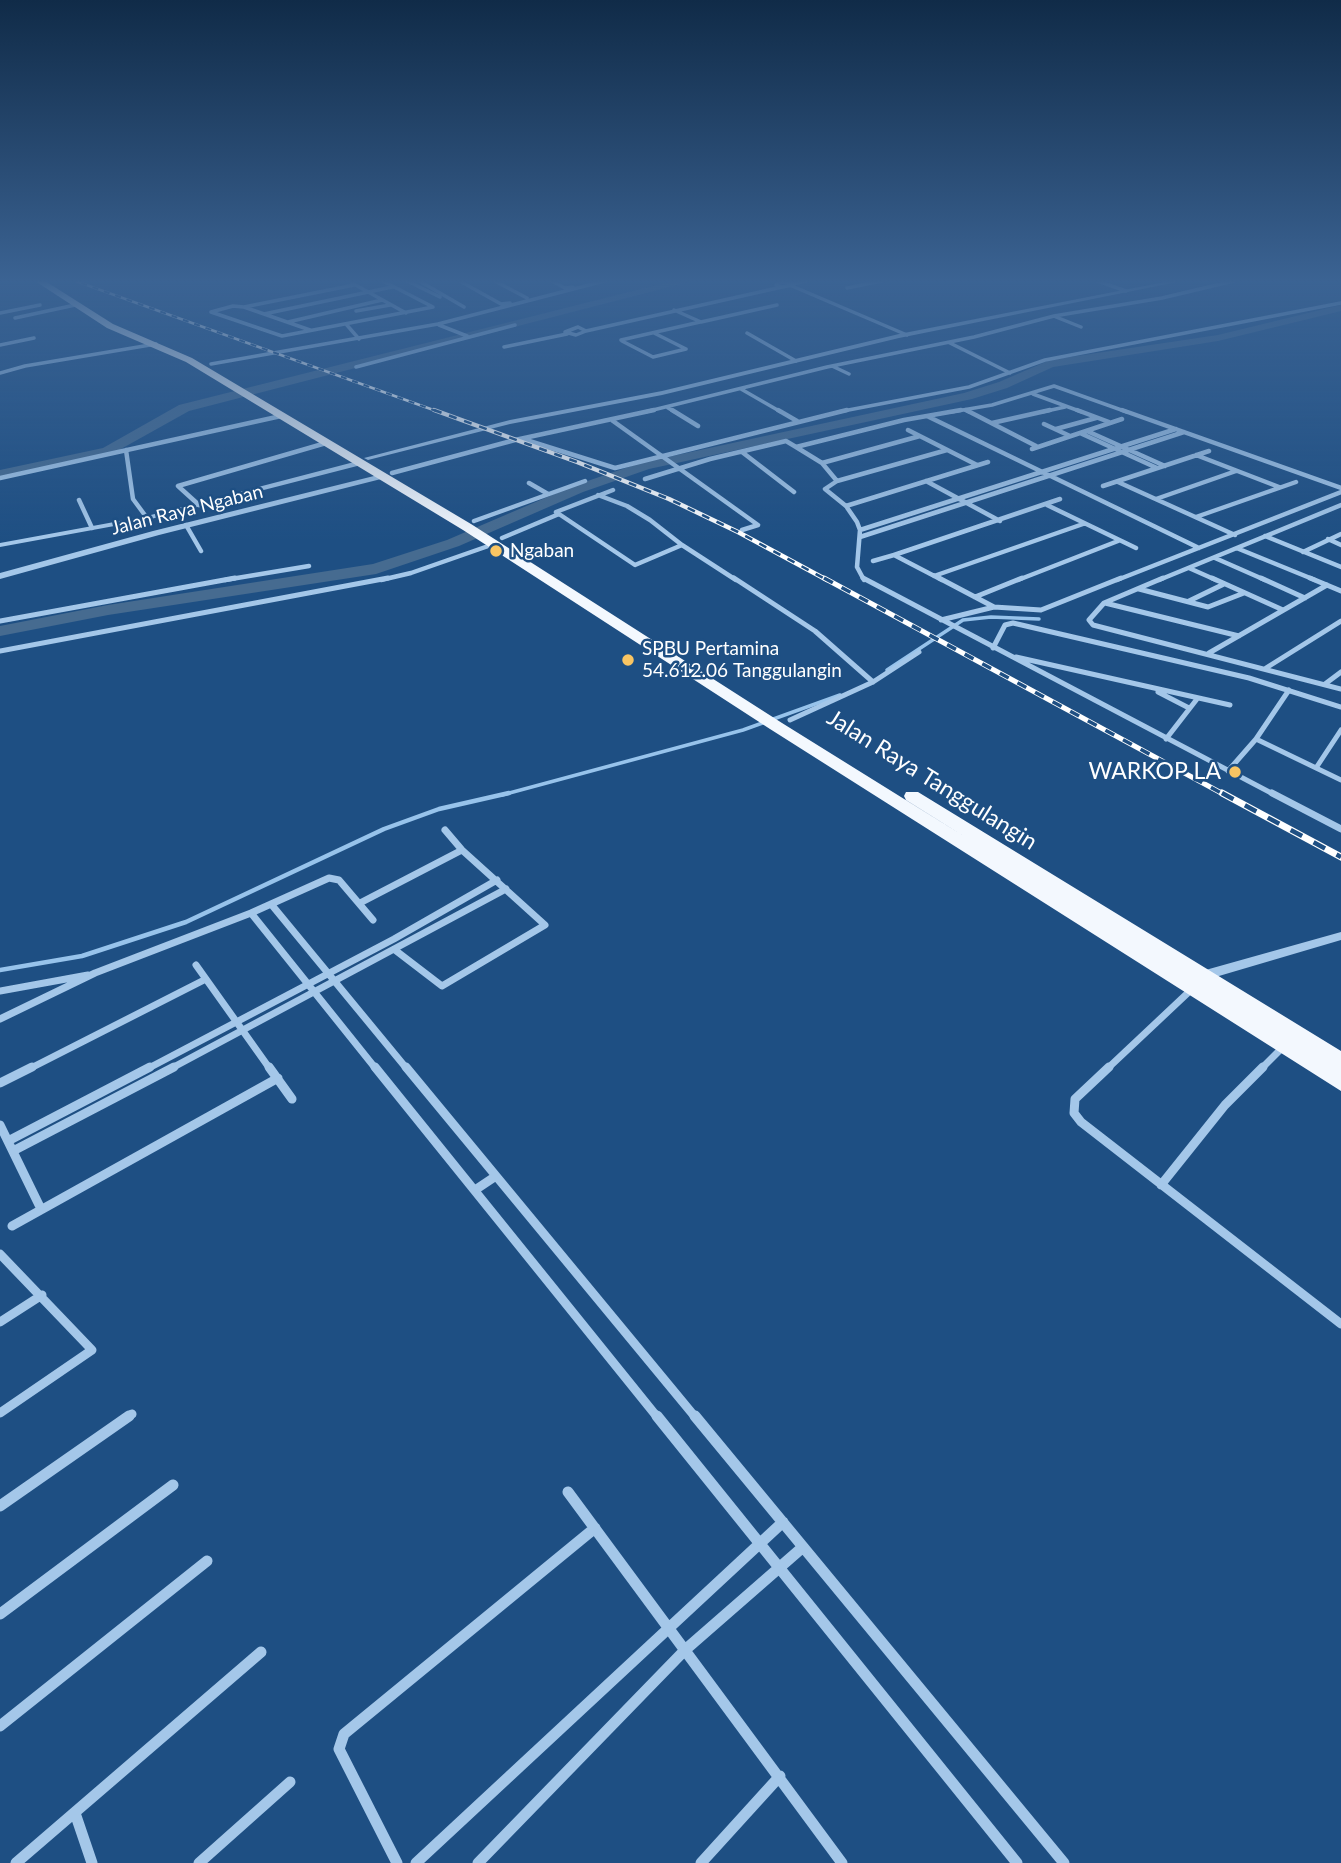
<!DOCTYPE html>
<style>
body{margin:0}
canvas{display:block;background:#1e4f83}
</style>
<canvas width="1341" height="1863"></canvas>
<script>
const context = document.querySelector('canvas').getContext('2d');
context.lineJoin = 'round';
function poly(rows) {
  const path = new Path2D();
  for (const r of rows) {
    path.moveTo(r[0], r[1]);
    for (let i = 2; i < r.length; i += 2) path.lineTo(r[i], r[i + 1]);
  }
  return path;
}
function trace(path, color, width, dash) {
  context.strokeStyle = color;
  context.lineWidth = width;
  context.lineCap = dash ? 'butt' : 'round';
  context.setLineDash(dash || []);
  context.stroke(path);
}
function fillPath(path, color) {
  context.fillStyle = color;
  context.fill(path, 'evenodd');
}
function drawText(font, color, halo, rows, align = 'center') {
  context.font = font + ' Lato,sans-serif';
  context.lineWidth = 5;
  context.setLineDash([]);
  context.textBaseline = 'middle';
  context.strokeStyle = halo;
  context.fillStyle = color;
  for (const [text, x, y, turn = 0] of rows) {
    context.save();
    context.translate(x, y);
    context.rotate((+turn || 0) * Math.PI / 180);
    context.textAlign = isNaN(turn) ? turn : align;
    if (halo) context.strokeText(text, 0, 0);
    context.fillText(text, 0, 0);
    context.restore();
  }
}
const streamFar1 = poly([
 [887,670,963,620,991,617,1039,619],
 [502,795,743,730,840,695]
]);
const stream = poly([
 [0,970,82,956,186,922,384,829,439,809,509,793]
]);
const river = poly([
 [681,279,700,279,189,411,112,454,0,478,0,470,103,448,179,405,681,279],
 [1341,305,1341,311,1218,341,1053,367,1007,388,972,399,649,469,583,492,459,546,376,574,108,615,0,636,0,626,108,605,373,564,447,540,573,486,640,463,964,393,999,382,1050,360,1218,335,1341,305]
]);
const minorFar5 = poly([
 [403,279,440,297],
 [416,279,464,307],
 [456,279,501,304,510,303],
 [491,279,527,298],
 [548,279,565,288,573,287],
 [1092,279,1126,291],
 [778,282,787,282,793,285,782,287,776,285,778,282],
 [352,283,406,313],
 [793,284,814,279],
 [792,286,907,335],
 [847,288,891,279],
 [244,307,354,285],
 [674,310,701,322,777,305],
 [356,311,390,305],
 [211,312,282,336,433,307,379,279],
 [211,312,233,306,244,307,310,330],
 [0,313,40,305],
 [264,314,392,287],
 [1056,317,1081,327],
 [15,318,75,305],
 [288,322,382,300],
 [346,324,359,339],
 [439,325,467,336],
 [578,327,586,331,576,335,565,332,578,327],
 [586,331,782,287],
 [654,333,686,349],
 [747,333,796,361],
 [621,340,700,322],
 [622,341,653,357,686,349],
 [950,343,1010,373],
 [0,345,34,338],
 [504,347,567,334],
 [211,364,438,324,612,279],
 [832,366,849,374],
 [356,367,515,325],
 [0,373,25,366,156,344],
 [741,389,781,412],
 [1033,394,1082,412],
 [668,408,675,412],
 [965,410,969,412],
 [645,412,827,367,974,337,1054,316,1162,298,1242,279],
 [838,412,969,387,1045,360,1341,303],
 [951,412,992,405,1054,386,1127,412],
 [1042,412,1065,407]
]);
const minorFar4 = poly([
 [672,410,698,426],
 [778,410,797,421],
 [966,410,1036,446],
 [1077,410,1109,422],
 [1122,410,1341,488],
 [927,416,1199,548],
 [613,421,758,525],
 [992,423,1050,410],
 [1044,424,1070,436],
 [1056,429,1096,418],
 [908,430,977,465],
 [1087,431,1165,466],
 [1080,433,1157,468],
 [523,439,615,468,847,410],
 [1032,449,1122,419],
 [126,450,133,499,147,518],
 [742,452,794,492],
 [1196,455,1279,487],
 [822,463,920,436],
 [392,473,515,440,654,410],
 [0,478,281,416],
 [645,479,710,459,786,441,796,447],
 [837,481,947,450],
 [926,481,1000,521],
 [1118,482,1235,535],
 [529,483,548,494],
 [1103,486,1209,451],
 [598,495,627,506,650,520,682,545,736,580],
 [1156,499,1236,471],
 [79,500,92,528],
 [199,505,178,486,326,443],
 [1047,505,1136,548],
 [846,506,988,462],
 [556,512,635,565,682,545],
 [556,512,613,490],
 [1196,517,1296,482],
 [474,521,585,481],
 [186,525,201,551],
 [742,530,758,525],
 [860,530,1176,429],
 [1265,536,1341,567],
 [860,537,1184,432],
 [502,538,559,514],
 [1328,539,1341,545],
 [1239,549,1315,580],
 [1303,552,1341,534],
 [1215,558,1265,580],
 [873,561,894,555],
 [1189,568,1216,580],
 [934,576,1083,524],
 [225,580,309,566],
 [381,580,411,573,494,544],
 [864,580,857,567,860,530,857,522,846,506,825,489,837,481,822,463,796,447,904,420,961,410],
 [942,580,894,555,1060,499],
 [1018,580,1118,541],
 [1117,580,1341,492],
 [1159,580,1341,505]
]);
const minorFar3 = poly([
 [734,578,815,631,873,682],
 [863,578,1275,795],
 [939,578,994,607],
 [1163,578,1104,603,1089,620,1093,625,1341,689],
 [1212,578,1283,610],
 [1261,578,1305,598],
 [1310,578,1341,591],
 [1139,589,1208,607,1244,593],
 [975,597,1022,578],
 [1189,601,1224,584],
 [1105,603,1239,636],
 [941,620,994,607,1041,610,1121,578],
 [0,621,235,578],
 [993,648,1005,625,1013,623,1249,678,1341,707],
 [0,651,388,578],
 [1209,653,1327,585],
 [1016,657,1230,705],
 [1266,668,1341,621],
 [1325,684,1341,672],
 [1158,692,1189,708],
 [790,720,873,682,919,652],
 [1166,739,1197,699],
 [1256,739,1341,780],
 [1316,768,1341,730],
 [1228,771,1256,739,1289,690]
]);
const minorFar2 = poly([
 [1272,793,1341,829],
 [360,903,462,850],
 [271,904,407,1069],
 [251,913,376,1069],
 [395,950,442,986,545,925,462,850,445,830],
 [196,965,270,1069],
 [0,991,88,975],
 [0,1019,95,973,251,913,329,878,339,880,373,920],
 [29,1069,206,979],
 [147,1069,394,939,497,880],
 [170,1069,506,889],
 [1107,1069,1192,989],
 [1261,1069,1283,1047]
]);
const minorFar1 = poly([
 [269,1067,292,1099],
 [375,1067,658,1418],
 [406,1067,696,1418],
 [1109,1067,1075,1099,1074,1113,1081,1122,1341,1324],
 [0,1083,32,1067],
 [0,1125,41,1209],
 [8,1141,150,1067],
 [13,1151,174,1067],
 [1161,1185,1225,1105,1263,1067],
 [475,1190,496,1176],
 [12,1226,278,1078],
 [0,1254,92,1350,0,1413],
 [0,1322,42,1295],
 [126,1418,132,1414]
]);
const minor = poly([
 [657,1416,1017,1863],
 [695,1416,1064,1863],
 [568,1492,842,1863],
 [0,1506,129,1416],
 [0,1614,173,1485],
 [0,1726,207,1561],
 [75,1813,92,1863],
 [16,1863,261,1652],
 [199,1863,290,1782],
 [397,1863,339,1749,344,1734,595,1528],
 [416,1863,783,1522],
 [478,1863,685,1650,803,1547],
 [701,1863,780,1776]
]);
const tertiary = poly([
 [1180,279,1192,279,899,338,662,395,510,424,368,460,364,458,510,420,662,391,899,334,1180,279],
 [358,461,361,461,361,465,147,520,0,547,0,543,147,516,358,461],
 [382,474,386,476,385,478,159,535,0,579,0,573,153,531,382,474],
 [1341,932,1341,940,1202,981,1197,979,1196,976,1197,973,1202,971,1341,932]
]);
const trunk = poly([
 [32,279,42,279,113,324,192,358,471,524,782,723,970,840,906,800,904,796,906,792,918,792,1341,1051,1341,1091,770,729,463,530,186,362,107,328,32,279]
]);
const railFar3 = poly([
 [70,279,439,412]
]);
const railFar2 = poly([
 [434,410,577,462,669,499,738,532,827,580]
]);
const railFar1 = poly([
 [824,578,1225,795]
]);
const rail = poly([
 [1222,793,1341,857]
]);
const markers = [
 [496,551,7,"#f9c563"],
 [628,660,7,"#f9c563"],
 [1235,772,7,"#f9c563"]
];
const farStreetnames = [
 ["Jalan Raya Ngaban",187,510,-14]
];
const farPoinames = [
 ["Ngaban",510,551],
 ["SPBU Pertamina",642,649],
 ["54.612.06 Tanggulangin",642,671]
];
const poiNames = [
 ["WARKOP LA",1221,772]
];
const streetNames = [
 ["Jalan Raya Tanggulangin",932,780,32]
];
trace(streamFar1, '#97c3eb', 3.5);
trace(stream, '#97c3eb', 4.5);
fillPath(river, '#466b90');
trace(minorFar5, '#a4c7e9', 3.5);
trace(minorFar4, '#a4c7e9', 4.5);
trace(minorFar3, '#a4c7e9', 5);
trace(minorFar2, '#a4c7e9', 7);
trace(minorFar1, '#a4c7e9', 9);
trace(minor, '#a4c7e9', 11);
fillPath(tertiary, '#a4c7e9');
fillPath(trunk, '#f3f8fe');
trace(railFar3, '#fff', 2.5);
trace(railFar2, '#fff', 4.5);
trace(railFar1, '#fff', 5);
trace(rail, '#fff', 7);
trace(railFar3, '#1e4f83', 2, [6]);
trace(railFar2, '#1e4f83', 2.5, [8]);
trace(railFar1, '#1e4f83', 3.5, [10]);
trace(rail, '#1e4f83', 4.5, [13]);
const sky = context.createLinearGradient(0, 0, 0, 540);
sky.addColorStop(0, '#102b48');
sky.addColorStop(0.52, '#3b6393');
sky.addColorStop(1, '#3b639300');
context.fillStyle = sky;
context.fillRect(0, 0, 1341, 540);
for (const [x, y, r, color] of markers) {
  const dot = new Path2D();
  dot.arc(x, y, r, 0, 2 * Math.PI);
  context.fillStyle = color;
  context.fill(dot);
  trace(dot, '#1e4f83', 2.5);
}
drawText('19px', '#fff', '#1e4f83', farStreetnames);
drawText('19px', '#fff', '#1e4f83', farPoinames, 'left');
drawText('23px', '#fff', '#1e4f83', poiNames, 'right');
drawText('23px', '#fff', '#1e4f83', streetNames);
</script>
